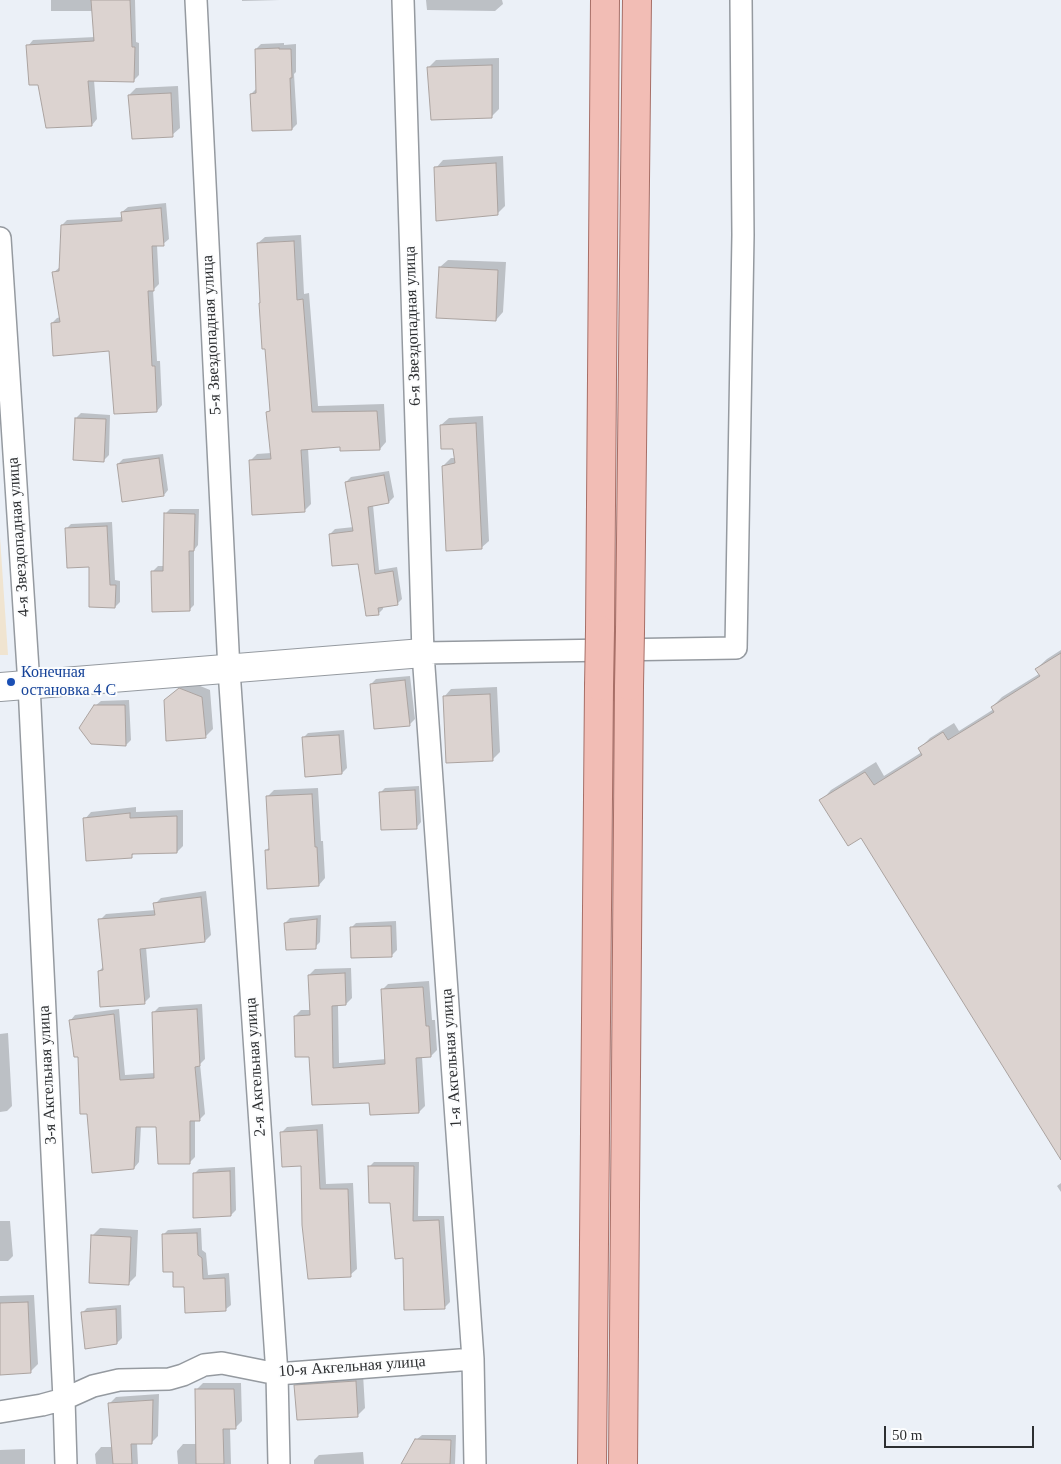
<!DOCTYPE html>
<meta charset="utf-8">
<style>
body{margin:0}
#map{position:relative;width:1061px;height:1464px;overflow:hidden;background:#ebf0f7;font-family:Georgia,serif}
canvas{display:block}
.scale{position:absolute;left:884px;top:1426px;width:150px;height:22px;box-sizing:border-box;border:2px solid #2d2f31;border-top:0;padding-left:6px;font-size:15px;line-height:18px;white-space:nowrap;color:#2d2f31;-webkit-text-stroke:4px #fcfdfe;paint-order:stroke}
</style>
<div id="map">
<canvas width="1061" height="1464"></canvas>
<div class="scale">50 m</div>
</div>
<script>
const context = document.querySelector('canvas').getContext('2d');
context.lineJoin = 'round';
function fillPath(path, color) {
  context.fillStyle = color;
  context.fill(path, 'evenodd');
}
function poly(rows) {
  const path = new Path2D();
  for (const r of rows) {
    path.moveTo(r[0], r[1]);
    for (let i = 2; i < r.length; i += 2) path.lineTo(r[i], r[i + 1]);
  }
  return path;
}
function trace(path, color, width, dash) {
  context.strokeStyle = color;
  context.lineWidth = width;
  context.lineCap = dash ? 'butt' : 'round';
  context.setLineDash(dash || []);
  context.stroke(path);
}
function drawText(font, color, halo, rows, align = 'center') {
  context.font = font + ' Georgia,serif';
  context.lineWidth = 4;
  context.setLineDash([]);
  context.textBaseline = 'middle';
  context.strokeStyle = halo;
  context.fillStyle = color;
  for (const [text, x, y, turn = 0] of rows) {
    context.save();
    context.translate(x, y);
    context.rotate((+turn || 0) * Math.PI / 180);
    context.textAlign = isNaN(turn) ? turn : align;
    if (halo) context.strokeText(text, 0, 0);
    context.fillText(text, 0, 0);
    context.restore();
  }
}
const education = poly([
 [0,537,8,655,0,655]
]);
const shadow = poly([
 [51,0,135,0,136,42,139,43,139,75,134,80,94,80,97,119,92,125,39,83,28,46,33,40,95,37,93,11,51,11],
 [242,0,280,0,242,1],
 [426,0,502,0,503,4,495,11,427,10],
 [284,43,284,45,296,44,296,72,294,74,297,124,292,129,251,94,256,89,256,49,261,44],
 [499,58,499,109,492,116,428,68,436,60],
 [178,86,180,128,172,135,129,95,136,88],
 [503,156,505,206,497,214,436,168,443,160],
 [166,203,169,239,163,244,157,245,159,284,153,290,157,361,160,361,162,405,157,411,110,350,52,323,57,318,61,317,54,272,60,267,62,225,67,220,123,217,122,212,128,207],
 [301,235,304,294,309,293,318,406,384,404,386,442,380,449,341,446,308,448,311,504,304,511,250,461,257,454,271,453,268,412,271,409,261,302,258,243,265,237],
 [448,260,506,262,503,312,496,320,440,267],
 [81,413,110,415,109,455,104,460,76,418],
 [483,416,489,541,481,548,443,466,451,458,455,458,454,448,441,425,449,418],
 [163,454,168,490,164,495,118,464,123,459],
 [389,471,394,497,389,502,373,505,379,570,397,567,402,599,397,604,383,606,383,609,378,614,359,563,330,534,335,529,354,527,346,482,351,477],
 [170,509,199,509,198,545,194,550,194,605,189,610,153,571,158,566,165,566,165,514],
 [112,522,115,580,120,581,120,602,115,607,66,529,71,524],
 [1061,650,1061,1158,861,837,821,801,831,790,876,762,884,776,922,752,920,748,930,738,954,723,959,731,994,709,992,707,1002,697,1039,674,1036,669,1047,659],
 [410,676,415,719,410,724,375,728,371,684,376,679],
 [188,681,210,690,213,729,205,737,165,700],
 [497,687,500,752,492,760,444,697,451,689],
 [129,700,131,740,126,745,95,706,101,701],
 [344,730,347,768,342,773,303,738,308,733],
 [419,786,421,822,417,827,380,793,385,788],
 [318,788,321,841,323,841,325,878,319,885,266,850,270,847,268,796,274,790],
 [136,807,136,812,183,810,183,846,177,852,135,853,131,856,85,819,91,812],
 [206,891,211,935,205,941,146,947,150,997,144,1003,99,971,104,966,100,920,106,914,156,910,155,904,161,898],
 [321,915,320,942,315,947,285,923,290,918],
 [396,921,397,950,392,955,352,927,356,923],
 [351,968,352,998,346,1004,338,1004,339,1063,386,1059,382,990,388,984,429,981,432,1020,435,1020,437,1050,431,1056,422,1057,425,1106,419,1112,370,1101,310,1055,295,1016,301,1010,311,1010,309,975,315,969],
 [202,1004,205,1059,200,1064,205,1114,199,1120,195,1120,195,1157,189,1163,158,1126,141,1126,139,1162,134,1168,88,1113,79,1055,70,1021,75,1015,119,1009,125,1075,155,1073,153,1013,159,1007],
 [8,1033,12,1106,7,1111,0,1112,0,1034],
 [323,1124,326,1184,353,1183,357,1269,350,1275,302,1165,281,1133,287,1127],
 [374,1162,419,1162,418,1216,444,1216,450,1302,445,1307,404,1257,391,1201,369,1167],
 [235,1167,236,1210,231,1215,194,1174,199,1169],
 [1061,1183,1061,1192,1057,1186],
 [0,1221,10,1221,13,1256,8,1261,0,1261],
 [100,1228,138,1230,136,1276,129,1283,92,1236],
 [201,1228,202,1250,206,1253,208,1275,229,1273,231,1305,226,1309,186,1286,174,1270,163,1235,168,1230],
 [34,1295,38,1364,30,1372,0,1374,0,1296],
 [121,1305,122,1338,117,1343,82,1313,87,1308],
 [363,1374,365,1408,357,1416,295,1386,302,1378],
 [203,1383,241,1383,242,1421,235,1428,230,1428,231,1464,178,1464,177,1451,183,1444,197,1444,196,1390],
 [159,1394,158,1436,151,1443,137,1443,138,1464,96,1464,95,1454,101,1447,112,1447,109,1404,116,1397],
 [422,1435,456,1435,455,1464,409,1464,416,1440],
 [25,1449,25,1464,0,1464,0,1450],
 [363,1452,364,1464,314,1464,314,1460,319,1455]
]);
const building = poly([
 [91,0,130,0,132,47,135,47,134,82,88,81,92,126,46,128,38,85,29,85,26,45,94,41,91,0],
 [279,48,279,49,291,49,292,78,290,78,292,130,252,131,250,94,256,93,255,49,279,48],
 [492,65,492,118,431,120,427,67,492,65],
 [171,93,173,137,132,139,128,95,171,93],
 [496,163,498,215,436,221,434,167,496,163],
 [161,208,164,246,152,246,154,291,148,291,152,366,155,366,157,412,114,414,109,351,53,356,51,323,60,322,52,272,59,271,61,225,122,221,121,212,161,208],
 [294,241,297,300,303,299,312,412,377,411,380,450,340,451,340,447,301,450,305,512,252,515,249,460,271,459,266,412,270,411,265,349,262,349,259,303,260,303,257,243,294,241],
 [439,267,498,270,496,321,436,318,439,267],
 [75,418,106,419,104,462,73,460,75,418],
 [476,423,482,549,446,551,442,466,455,463,453,449,441,449,440,425,476,423],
 [159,458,164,496,122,502,117,464,159,458],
 [384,475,389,503,368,507,375,574,393,571,398,605,378,608,379,615,366,616,358,564,332,566,329,534,353,531,345,482,384,475],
 [164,513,195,514,194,551,189,551,190,611,152,612,151,571,163,571,164,513],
 [107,526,110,585,116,585,115,608,89,607,89,567,67,568,65,528,107,526],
 [1061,653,1061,1160,861,838,848,846,819,800,865,772,874,785,922,755,918,748,943,732,948,740,994,712,991,707,1040,676,1035,669,1061,653],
 [405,680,410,726,374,729,370,684,405,680],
 [179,688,202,697,206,738,166,741,164,700,179,688],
 [490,694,493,761,446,763,443,696,490,694],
 [94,705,125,705,126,746,91,744,79,728,94,705],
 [339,735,342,774,305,777,302,737,339,735],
 [415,790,417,829,381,830,379,792,415,790],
 [312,794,315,847,317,847,319,886,267,889,265,850,269,850,266,796,312,794],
 [130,813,130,818,177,816,177,853,132,854,132,858,86,861,83,818,130,813],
 [201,897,205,942,140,949,145,1004,100,1007,98,971,103,970,98,919,155,915,153,903,201,897],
 [317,919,316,949,286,950,284,923,317,919],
 [391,926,392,957,351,958,350,927,391,926],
 [345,973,346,1005,332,1006,333,1068,385,1064,381,989,423,987,426,1026,429,1026,431,1057,416,1058,419,1113,370,1115,369,1103,312,1105,309,1057,295,1057,294,1016,310,1015,308,975,345,973],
 [197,1009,200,1066,195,1067,200,1121,190,1121,190,1164,158,1164,156,1127,136,1127,134,1169,92,1173,87,1114,80,1114,78,1057,74,1057,69,1020,114,1014,120,1080,154,1078,152,1012,197,1009],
 [317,1130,320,1189,348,1189,351,1277,308,1279,302,1225,301,1166,282,1167,280,1132,317,1130],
 [368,1166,414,1166,413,1221,439,1220,445,1309,404,1310,403,1258,395,1259,390,1203,369,1203,368,1166],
 [230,1171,231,1216,193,1218,193,1173,230,1171],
 [197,1233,198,1255,202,1258,203,1279,225,1278,226,1311,185,1313,184,1287,173,1287,173,1272,163,1272,162,1234,197,1233],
 [91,1235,131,1237,129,1285,89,1283,91,1235],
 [28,1302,31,1373,0,1375,0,1303,28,1302],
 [116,1309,117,1344,85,1349,81,1312,116,1309],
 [356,1381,358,1417,297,1420,294,1385,356,1381],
 [195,1389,234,1389,236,1429,223,1429,224,1464,196,1464,195,1389],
 [153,1400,152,1444,131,1444,132,1464,113,1464,108,1403,153,1400],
 [415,1439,451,1440,450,1464,401,1464,415,1439]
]);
const minor = poly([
 [196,0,229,670,277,1374,279,1464],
 [403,0,423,653,473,1359,475,1464],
 [0,238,29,685,64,1399,66,1464],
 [423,653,736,648,743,235,741,0],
 [0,1412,42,1405,64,1399,93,1386,119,1380,169,1379,183,1375,204,1365,222,1363,277,1374,473,1359]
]);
const tertiary = poly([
 [0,687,423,653]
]);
const primary = poly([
 [600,630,605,0],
 [630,631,637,0],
 [592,1464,599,686],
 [623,1464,629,686]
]);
const primaryBridge = poly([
 [599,686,600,630],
 [629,686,630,631]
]);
const markers = [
 [11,682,5,"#1a4fb4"]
];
const streetNames = [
 ["6-я Звездопадная улица",413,326,-92],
 ["5-я Звездопадная улица",212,335,-93],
 ["4-я Звездопадная улица",19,537,-94],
 ["1-я Акгельная улица",452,1058,-94],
 ["2-я Акгельная улица",256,1067,-94],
 ["3-я Акгельная улица",48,1075,-93],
 ["10-я Акгельная улица",352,1367,-4]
];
const transitNames = [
 ["Конечная",21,673],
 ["остановка 4 С",21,691]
];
fillPath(education, '#f0e4d0');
fillPath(shadow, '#0003');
fillPath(building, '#dcd3d0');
trace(building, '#aba3a0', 1);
trace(minor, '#959aa0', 24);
trace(tertiary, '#959aa0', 30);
trace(primary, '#a76f67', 30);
trace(minor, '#fff', 21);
trace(tertiary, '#fff', 28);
trace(primary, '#f2bdb5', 28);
trace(primaryBridge, '#a76f67', 30, []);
trace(primaryBridge, '#f2bdb5', 28);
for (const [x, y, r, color] of markers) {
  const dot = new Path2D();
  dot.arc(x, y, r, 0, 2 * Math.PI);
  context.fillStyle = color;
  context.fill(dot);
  trace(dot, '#fcfdfe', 2);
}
drawText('16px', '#2d2f31', '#fcfdfe', streetNames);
drawText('16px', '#164399', '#fcfdfe', transitNames, 'left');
</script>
